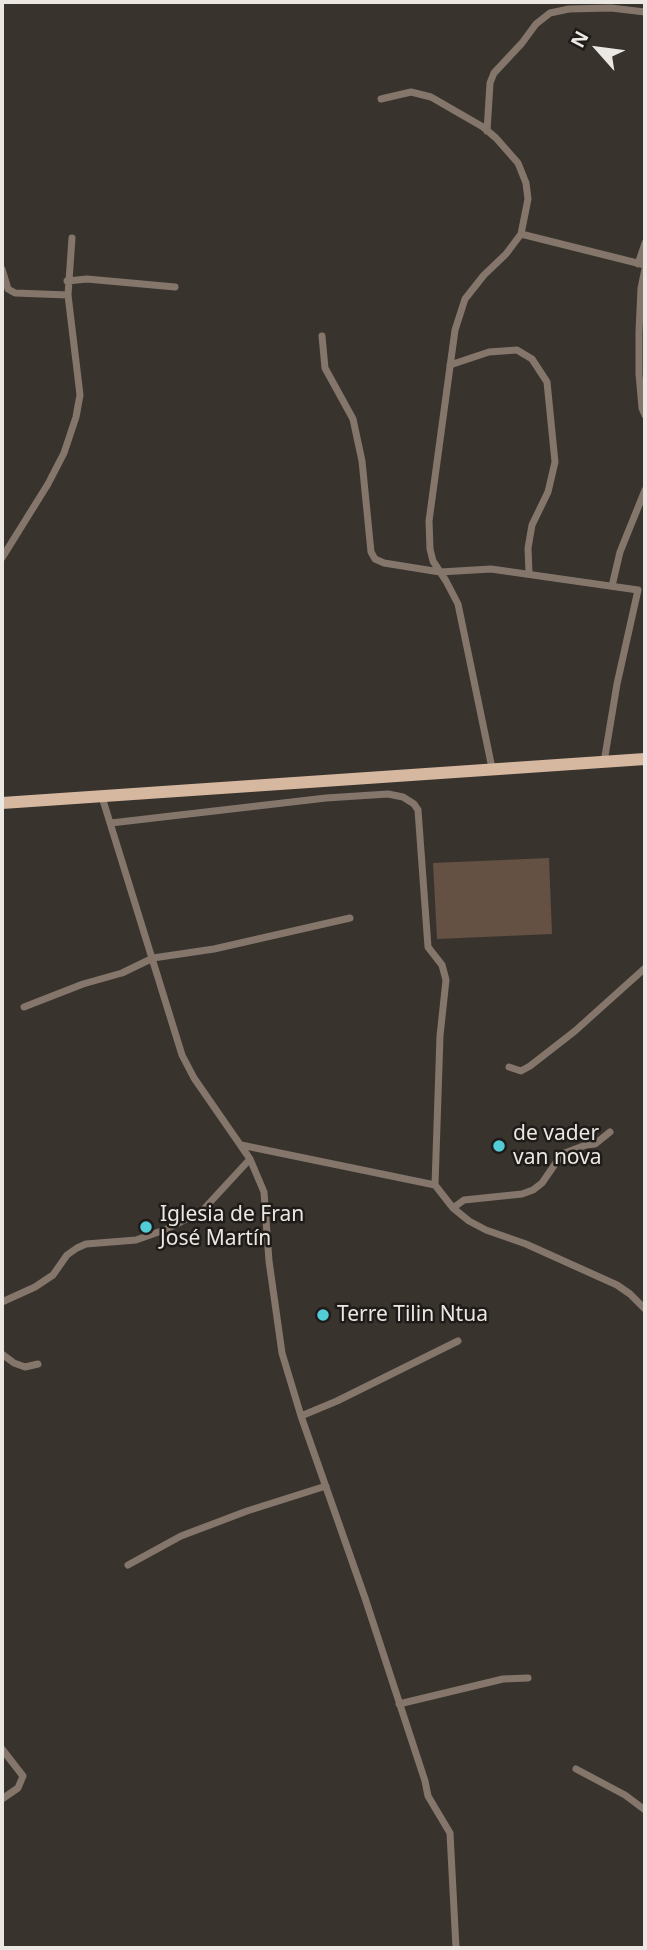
<!DOCTYPE html>
<meta charset="utf-8">
<style>
body{margin:0}
#map{position:relative;width:647px;height:1950px;overflow:hidden;background:#39332e;font-family:"Noto Sans",sans-serif}
canvas{display:block}
.frame{position:absolute;inset:0;border:4px solid #ebe7e3;pointer-events:none}
.north{position:absolute;left:563px;top:14px;width:70px;height:70px;-webkit-text-stroke:5px #1e1b19;paint-order:stroke;rotate:298deg;font-size:19px;font-weight:700;line-height:28px;text-align:center;color:#ebe7e3}
.north::after{content:'';display:block;margin:auto;width:24px;height:32px;background:#ebe7e3;clip-path:polygon(50% 0,100% 100%,50% 72%,0 100%)}
</style>
<div id="map">
<canvas width="647" height="1950"></canvas>
<div class="frame"></div>
<div class="north">N</div>
</div>
<script>
const context = document.querySelector('canvas').getContext('2d');
context.lineJoin = 'round';
function fillPath(path, color) {
  context.fillStyle = color;
  context.fill(path, 'evenodd');
}
function poly(rows) {
  const path = new Path2D();
  for (const r of rows) {
    path.moveTo(r[0], r[1]);
    for (let i = 2; i < r.length; i += 2) path.lineTo(r[i], r[i + 1]);
  }
  return path;
}
function trace(path, color, width, dash) {
  context.strokeStyle = color;
  context.lineWidth = width;
  context.lineCap = dash ? 'butt' : 'round';
  context.setLineDash(dash || []);
  context.stroke(path);
}
function drawText(font, color, halo, rows, align = 'center') {
  context.font = font + ' "Noto Sans",sans-serif';
  context.lineWidth = 5;
  context.setLineDash([]);
  context.textBaseline = 'middle';
  context.strokeStyle = halo;
  context.fillStyle = color;
  for (const [text, x, y, turn = 0] of rows) {
    context.save();
    context.translate(x, y);
    context.rotate((+turn || 0) * Math.PI / 180);
    context.textAlign = isNaN(turn) ? turn : align;
    if (halo) context.strokeText(text, 0, 0);
    context.fillText(text, 0, 0);
    context.restore();
  }
}
const green = poly([
 [549,858,552,934,437,939,433,863]
]);
const street = poly([
 [381,99,411,92,431,97,483,127,496,138,518,163,526,183,528,199,521,234,506,254,484,275,465,299,455,330,429,521,430,549,433,561,446,581,458,604,492,768],
 [487,131,490,83,494,73,522,43,536,24,550,13,569,9,611,8,645,12],
 [521,234,645,265],
 [638,264,645,243],
 [2,269,8,289,15,293,68,295],
 [645,269,641,288,639,332,639,374,642,408,645,415],
 [67,281,87,279,175,287],
 [322,336,325,368,353,419,362,461,371,552,375,559,384,563,440,572,491,569,638,590,617,684,604,762],
 [450,365,489,352,517,350,532,359,547,382,555,462,548,492,532,525,528,548,529,573],
 [2,558,48,484,64,453,76,417,80,395,68,295,72,238],
 [612,586,620,552,645,490],
 [102,797,182,1055,194,1078,250,1159,264,1192,269,1261,282,1353,301,1416,365,1598,425,1781,428,1796,450,1833,456,1948],
 [111,823,326,798,388,794,403,797,414,804,418,810,428,947,442,965,446,980,440,1036,435,1185],
 [24,1007,83,984,122,973,153,958,214,949,350,918],
 [509,1067,521,1071,530,1066,575,1031,645,968],
 [241,1145,435,1185,453,1208,469,1221,486,1230,526,1244,617,1285,630,1294,645,1309],
 [453,1208,464,1200,522,1194,533,1190,542,1183,562,1154,586,1145,595,1144,610,1132],
 [2,1302,35,1287,53,1275,67,1255,77,1248,86,1244,136,1240,167,1229,202,1211,250,1159],
 [2,1354,14,1363,25,1367,38,1364],
 [301,1416,337,1401,458,1341],
 [128,1565,181,1536,247,1511,326,1486],
 [399,1704,503,1679,528,1678],
 [2,1749,23,1776,18,1788,2,1799],
 [576,1769,625,1795,645,1810]
]);
const primary = poly([
 [2,803,645,759]
]);
const markers = [
 [499,1146,7,"#52ccd6"],
 [146,1227,7,"#52ccd6"],
 [323,1315,7,"#52ccd6"]
];
const poiNames = [
 ["de vader",513,1134],
 ["van nova",513,1158],
 ["Iglesia de Fran",160,1215],
 ["José Martín",160,1239],
 ["Terre Tilin Ntua",337,1315]
];
fillPath(green, '#645143');
trace(street, '#85766b', 7);
trace(primary, '#d6b7a0', 12);
for (const [x, y, r, color] of markers) {
  const dot = new Path2D();
  dot.arc(x, y, r, 0, 2 * Math.PI);
  context.fillStyle = color;
  context.fill(dot);
  trace(dot, '#1e1b19', 2.5);
}
drawText('21px', '#ebe7e3', '#1e1b19', poiNames, 'left');
</script>
